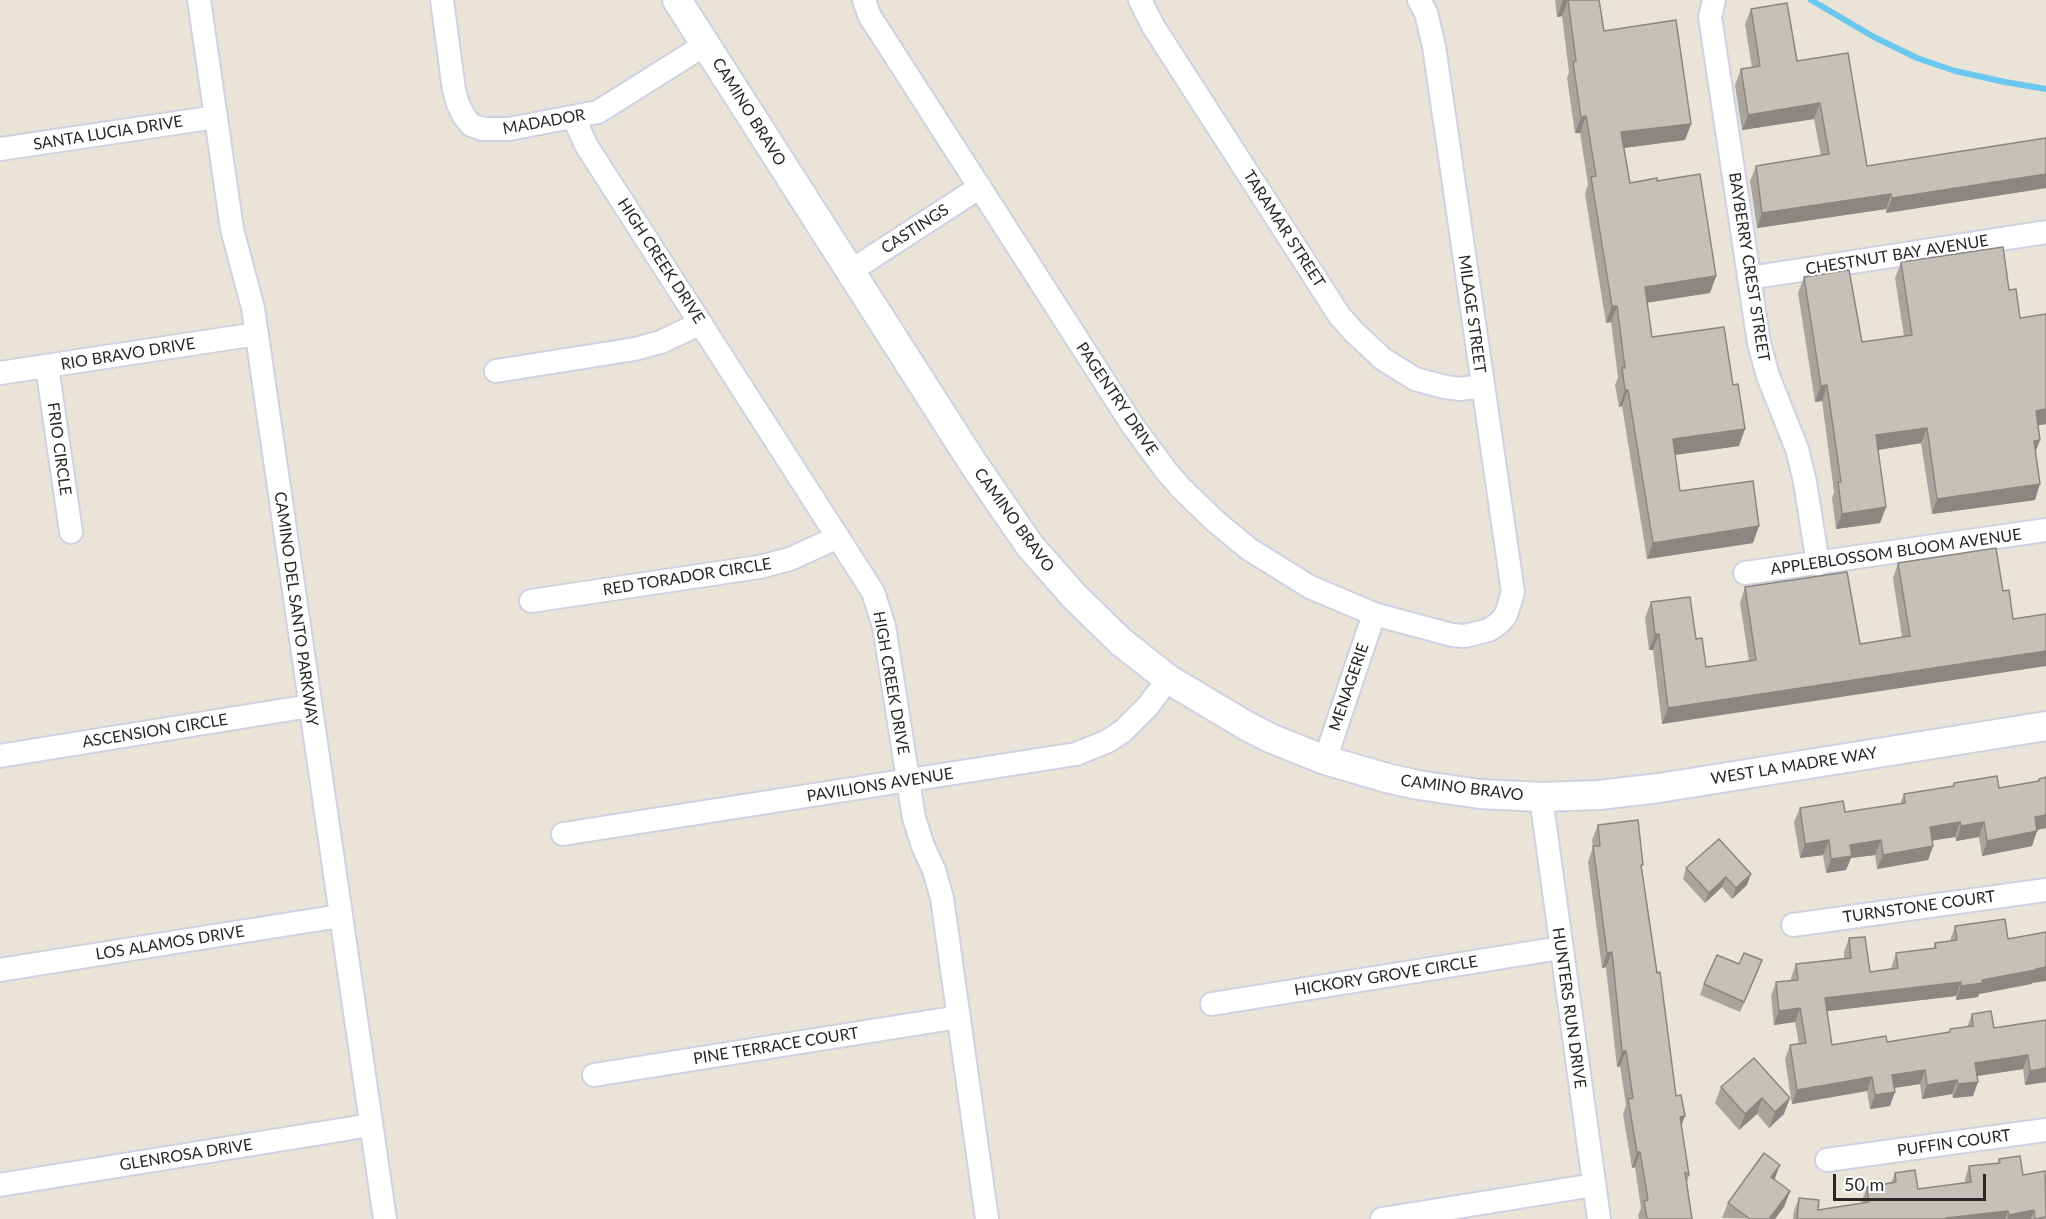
<!DOCTYPE html>
<style>
body{margin:0}
#map{position:relative;width:2046px;height:1219px;overflow:hidden;background:#eae3d8;font-family:Lato,sans-serif}
canvas{display:block}
.scale{position:absolute;left:1833px;top:1174px;width:153px;height:27px;box-sizing:border-box;border:3px solid #272727;border-top:0;padding-left:8px;font-size:18px;line-height:21px;white-space:nowrap;color:#272727;-webkit-text-stroke:4px #fff;paint-order:stroke}
</style>
<div id="map">
<canvas width="2046" height="1219"></canvas>
<div class="scale">50 m</div>
</div>
<script>
const context = document.querySelector('canvas').getContext('2d');
context.lineJoin = 'round';
function poly(rows) {
  const path = new Path2D();
  for (const r of rows) {
    path.moveTo(r[0], r[1]);
    for (let i = 2; i < r.length; i += 2) path.lineTo(r[i], r[i + 1]);
  }
  return path;
}
function trace(path, color, width, dash) {
  context.strokeStyle = color;
  context.lineWidth = width;
  context.lineCap = dash ? 'butt' : 'round';
  context.setLineDash(dash || []);
  context.stroke(path);
}
function fillPath(path, color) {
  context.fillStyle = color;
  context.fill(path, 'evenodd');
}
function drawText(font, color, halo, rows, align = 'center') {
  context.font = font + ' Lato,sans-serif';
  context.lineWidth = 4.5;
  context.setLineDash([]);
  context.textBaseline = 'middle';
  context.strokeStyle = halo;
  context.fillStyle = color;
  for (const [text, x, y, turn = 0] of rows) {
    context.save();
    context.translate(x, y);
    context.rotate((+turn || 0) * Math.PI / 180);
    context.textAlign = isNaN(turn) ? turn : align;
    if (halo) context.strokeText(text, 0, 0);
    context.fillText(text, 0, 0);
    context.restore();
  }
}
const stream = poly([
 [1811,0,1874,37,1917,58,1955,71,2005,82,2046,89]
]);
const minor = poly([
 [199,0,232,229,253,308,385,1219],
 [442,0,454,90,458,104,464,116,471,125,483,129,509,129,598,112,706,44],
 [864,0,870,17,878,29,1133,426,1167,472,1182,489,1215,521,1249,549,1310,587,1374,614,1452,635,1465,636,1489,630,1499,623,1506,615,1513,592,1434,46,1426,13,1419,0],
 [1140,0,1153,26,1339,315,1354,332,1383,359,1415,379,1445,387,1460,389,1482,386],
 [1714,0,1710,17,1759,343,1768,376,1797,449,1805,482,1818,564],
 [574,118,586,145,873,592,884,626,914,818,923,846,934,870,942,898,987,1219],
 [0,149,216,117],
 [849,272,980,187],
 [1749,278,2046,232],
 [47,366,71,532],
 [496,371,635,349,661,342,701,323],
 [0,373,257,334],
 [1745,573,2046,530],
 [531,601,759,567,790,559,838,537],
 [0,756,310,706],
 [1325,760,1374,614],
 [1541,797,1599,1219],
 [563,834,1076,754,1108,741,1123,731,1148,706,1168,679],
 [1793,925,2046,890],
 [0,970,340,916],
 [1212,1004,1560,948],
 [594,1075,959,1017],
 [1827,1160,2046,1130],
 [0,1185,371,1125],
 [1382,1219,1594,1185]
]);
const tertiary = poly([
 [677,0,973,463,1030,546,1074,596,1120,641,1168,679,1245,725,1270,738,1325,760,1387,778,1418,785,1480,794,1541,797,1599,795,1659,788,2046,726]
]);
const wall = poly([
 [1555,0,1599,0,1604,31,1691,124,1685,140,1624,148,1630,183,1657,181,1716,276,1710,293,1647,302,1652,337,1739,446,1675,455,1680,491,1753,543,1647,559,1622,406,1619,407,1615,385,1618,377,1611,322,1606,323,1585,194,1588,184,1580,133,1575,133,1567,78,1569,72,1562,16,1557,17],
 [1751,9,1797,61,1867,166,2046,138,2046,188,1886,213,1886,209,1757,228,1750,181,1756,166,1821,156,1814,119,1742,130,1735,85,1741,69,1752,68,1745,24],
 [1901,262,2009,290,2020,318,2046,314,2046,424,2038,425,2036,452,2035,500,1932,514,1921,443,1878,450,1886,507,1880,523,1836,529,1832,498,1834,492,1822,401,1815,402,1798,293,1804,277,1862,342,1904,336,1895,278],
 [1898,563,2003,591,2013,619,1662,724,1653,650,1649,650,1645,618,1651,602,1696,639,1706,667,1749,661,1740,603,1745,587,1860,644,1902,637,1893,578],
 [2046,777,2046,828,2037,830,2032,846,1982,856,1979,837,1956,841,1955,837,1932,840,1933,846,1928,860,1877,869,1875,855,1851,858,1846,870,1826,873,1823,855,1800,858,1794,822,1800,808,1845,812,1900,804,1904,794,1953,786,1954,783,1999,788,2038,781,2039,779],
 [1598,825,1642,869,1676,1096,1685,1116,1681,1126,1689,1175,1687,1182,1692,1219,1639,1219,1638,1216,1641,1208,1635,1167,1632,1168,1623,1114,1626,1105,1620,1066,1617,1067,1606,967,1602,968,1588,862,1593,847,1592,840],
 [1719,839,1747,885,1732,899,1722,887,1705,903,1683,879,1686,868],
 [1955,926,2008,939,2032,983,2031,984,1979,994,1978,997,1956,1000,1956,996,1827,1011,1832,1045,1887,1042,1949,1032,1950,1029,1967,1027,1972,1014,1994,1028,2046,1020,2046,1082,2025,1085,2023,1069,1977,1076,1973,1096,1953,1098,1952,1094,1922,1099,1920,1084,1894,1088,1890,1106,1870,1109,1867,1091,1792,1104,1785,1059,1790,1045,1799,1044,1795,1022,1774,1025,1771,996,1776,982,1791,981,1791,978,1796,964,1844,958,1844,952,1849,938,1870,972,1891,969,1896,953,1933,949,1935,943,1950,941],
 [1739,964,1758,971,1740,1012,1700,995,1704,984],
 [1754,1058,1784,1114,1769,1128,1757,1114,1739,1130,1715,1103,1721,1087],
 [1999,1159,2023,1175,2046,1219,1793,1219,1794,1211,1799,1198,1818,1210,1862,1203,1862,1200,1867,1187,1891,1183,1895,1173,1918,1189,1965,1183,1965,1179,1969,1166,1998,1163],
 [1774,1180,1790,1191,1784,1207,1775,1219,1722,1218,1728,1203]
]);
const shadedWall = poly([
 [1563,0,1568,0,1562,16,1557,17],
 [1820,103,1814,119,1742,130,1748,115],
 [1586,116,1580,133,1575,133,1581,117],
 [1691,124,1685,140,1615,149,1621,132],
 [2046,174,2046,188,1886,213,1892,198],
 [1891,194,1886,209,1757,228,1762,213],
 [1716,276,1710,293,1639,304,1645,287],
 [1612,306,1617,306,1611,322,1606,323],
 [1827,385,1822,401,1815,402,1821,386],
 [1625,390,1628,390,1622,406,1619,407],
 [2046,409,2046,424,2030,427,2036,411],
 [1927,428,1921,443,1871,451,1876,435],
 [1745,429,1739,446,1667,456,1673,439],
 [2040,440,2034,456,2034,441],
 [2040,484,2035,500,1932,514,1937,499],
 [1886,507,1880,523,1836,529,1842,514],
 [1759,526,1753,543,1647,559,1653,543],
 [1655,634,1659,634,1653,650,1649,650],
 [2046,651,2046,666,1662,724,1668,708],
 [2046,815,2046,828,2029,831,2035,817],
 [1960,822,1955,837,1924,842,1930,827],
 [1984,822,1979,837,1956,841,1961,826],
 [2037,831,2032,846,1982,856,1987,841],
 [1829,840,1823,855,1800,858,1805,844],
 [1881,840,1875,855,1851,858,1846,870,1826,873,1831,859,1850,845],
 [1933,846,1928,860,1877,869,1883,855],
 [1751,874,1747,885,1732,899,1736,888],
 [1726,877,1722,887,1705,903,1709,893],
 [1612,952,1606,967,1602,968,1607,953],
 [1762,960,1758,971,1740,1012,1744,1002],
 [2046,967,2046,981,2032,983,2031,984,1979,994,1978,997,1956,1000,1961,986,1982,980],
 [1961,982,1956,996,1820,1012,1825,998],
 [1800,1008,1795,1022,1774,1025,1779,1011],
 [1622,1051,1626,1051,1620,1066,1617,1067],
 [2028,1055,2023,1069,1970,1077,1975,1063],
 [2046,1068,2046,1082,2025,1085,2030,1071],
 [1925,1070,1920,1084,1887,1089,1892,1075],
 [1872,1077,1867,1091,1792,1104,1797,1090],
 [1957,1080,1952,1094,1922,1099,1927,1085],
 [1978,1082,1973,1096,1953,1098,1958,1084],
 [1895,1092,1890,1106,1870,1109,1875,1095],
 [1762,1098,1757,1114,1739,1130,1745,1114],
 [1790,1098,1784,1114,1769,1128,1775,1112],
 [1685,1116,1679,1131,1680,1117],
 [1637,1152,1640,1152,1635,1167,1632,1168],
 [1780,1165,1774,1181,1771,1177],
 [1790,1191,1784,1207,1775,1219,1769,1219],
 [2034,1210,2031,1219,2007,1219,2009,1215],
 [2008,1211,2005,1219,1946,1219,1946,1218]
]);
const building = poly([
 [1568,0,1599,0,1604,31,1676,20,1691,124,1621,132,1630,183,1657,178,1657,181,1700,174,1716,276,1645,287,1652,337,1724,327,1733,385,1738,384,1745,429,1673,439,1680,491,1753,481,1759,526,1653,543,1628,390,1625,390,1622,368,1625,368,1617,306,1612,306,1591,177,1596,176,1586,116,1581,117,1573,62,1576,61,1568,0],
 [1787,3,1797,61,1848,53,1867,166,2046,138,2046,174,1892,198,1891,194,1762,213,1756,166,1829,154,1820,103,1748,115,1741,69,1760,66,1751,9,1787,3],
 [2003,247,2009,290,2016,289,2020,318,2046,314,2046,409,2036,411,2040,440,2034,441,2040,484,1937,499,1927,428,1876,435,1886,507,1842,514,1838,482,1841,482,1827,385,1821,386,1804,277,1849,270,1862,342,1912,335,1901,262,2003,247],
 [1996,548,2003,591,2009,590,2013,619,2046,614,2046,651,1668,708,1659,634,1655,634,1651,602,1690,597,1696,639,1702,638,1706,667,1756,660,1745,587,1847,572,1860,644,1910,636,1898,563,1996,548],
 [1997,776,1999,788,2039,781,2039,779,2046,777,2046,815,2035,817,2037,831,1987,841,1984,822,1961,826,1960,822,1930,827,1933,846,1883,855,1881,840,1850,845,1852,856,1831,859,1829,840,1805,844,1800,808,1843,801,1845,812,1905,803,1904,794,1954,786,1954,783,1997,776],
 [1638,820,1643,865,1641,865,1657,973,1660,972,1676,1096,1681,1095,1685,1116,1680,1117,1689,1175,1685,1172,1692,1219,1647,1219,1644,1201,1648,1200,1640,1152,1637,1152,1628,1099,1633,1098,1626,1051,1622,1051,1612,952,1607,953,1593,846,1600,846,1598,825,1638,820],
 [1719,839,1751,874,1736,888,1726,877,1709,893,1686,868,1719,839],
 [2005,919,2008,939,2046,932,2046,967,2036,969,2036,970,1982,980,1983,983,1961,986,1961,982,1825,998,1832,1045,1886,1036,1887,1042,1950,1032,1950,1029,1973,1026,1972,1014,1991,1011,1994,1028,2046,1020,2046,1068,2030,1071,2028,1055,1975,1063,1978,1082,1958,1084,1957,1080,1927,1085,1925,1070,1892,1075,1895,1092,1875,1095,1872,1077,1797,1090,1790,1045,1806,1043,1800,1008,1779,1011,1776,982,1798,980,1796,964,1851,958,1849,938,1865,937,1870,972,1898,968,1896,953,1936,948,1935,943,1957,940,1955,926,2005,919],
 [1744,953,1762,960,1744,1002,1704,984,1717,955,1739,964,1744,953],
 [1754,1058,1790,1098,1775,1112,1762,1098,1745,1114,1721,1087,1754,1058],
 [1764,1153,1780,1165,1771,1177,1790,1191,1769,1219,1750,1219,1728,1203,1764,1153],
 [2020,1156,2023,1175,2045,1171,2046,1217,2035,1219,2034,1210,2009,1215,2008,1211,1946,1218,1947,1219,1797,1219,1799,1198,1819,1200,1818,1210,1869,1202,1867,1187,1896,1182,1895,1173,1915,1170,1918,1189,1971,1182,1969,1166,2000,1163,1999,1159,2020,1156]
]);
const streetNames = [
 ["CAMINO BRAVO",749,112,58],
 ["MADADOR",544,122,-10],
 ["SANTA LUCIA DRIVE",108,133,-9],
 ["CASTINGS",915,229,-33],
 ["TARAMAR STREET",1284,229,57],
 ["CHESTNUT BAY AVENUE",1897,255,-9],
 ["HIGH CREEK DRIVE",661,261,57],
 ["BAYBERRY CREST STREET",1749,267,81],
 ["MILAGE STREET",1472,314,82],
 ["RIO BRAVO DRIVE",128,354,-9],
 ["PAGENTRY DRIVE",1117,399,56],
 ["FRIO CIRCLE",59,449,82],
 ["CAMINO BRAVO",1014,520,54],
 ["APPLEBLOSSOM BLOOM AVENUE",1896,552,-8],
 ["RED TORADOR CIRCLE",687,577,-9],
 ["CAMINO DEL SANTO PARKWAY",296,609,82],
 ["HIGH CREEK DRIVE",891,683,80],
 ["MENAGERIE",1349,687,-71],
 ["ASCENSION CIRCLE",155,731,-9],
 ["WEST LA MADRE WAY",1794,766,-9],
 ["PAVILIONS AVENUE",880,785,-9],
 ["CAMINO BRAVO",1462,788,7],
 ["TURNSTONE COURT",1919,907,-8],
 ["LOS ALAMOS DRIVE",170,943,-9],
 ["HICKORY GROVE CIRCLE",1386,976,-9],
 ["HUNTERS RUN DRIVE",1569,1008,82],
 ["PINE TERRACE COURT",776,1046,-9],
 ["PUFFIN COURT",1954,1143,-8],
 ["GLENROSA DRIVE",186,1155,-9]
];
trace(stream, '#6ac8ee', 6);
trace(minor, '#ced1e1', 26);
trace(tertiary, '#ced1e1', 32);
trace(minor, '#fff', 22);
trace(tertiary, '#fff', 28);
fillPath(wall, '#a9a59e');
fillPath(shadedWall, '#8a8681');
fillPath(building, '#c5c0b8');
trace(building, '#8a8681', 1.5);
drawText('16px', '#272727', '#fff', streetNames);
</script>
